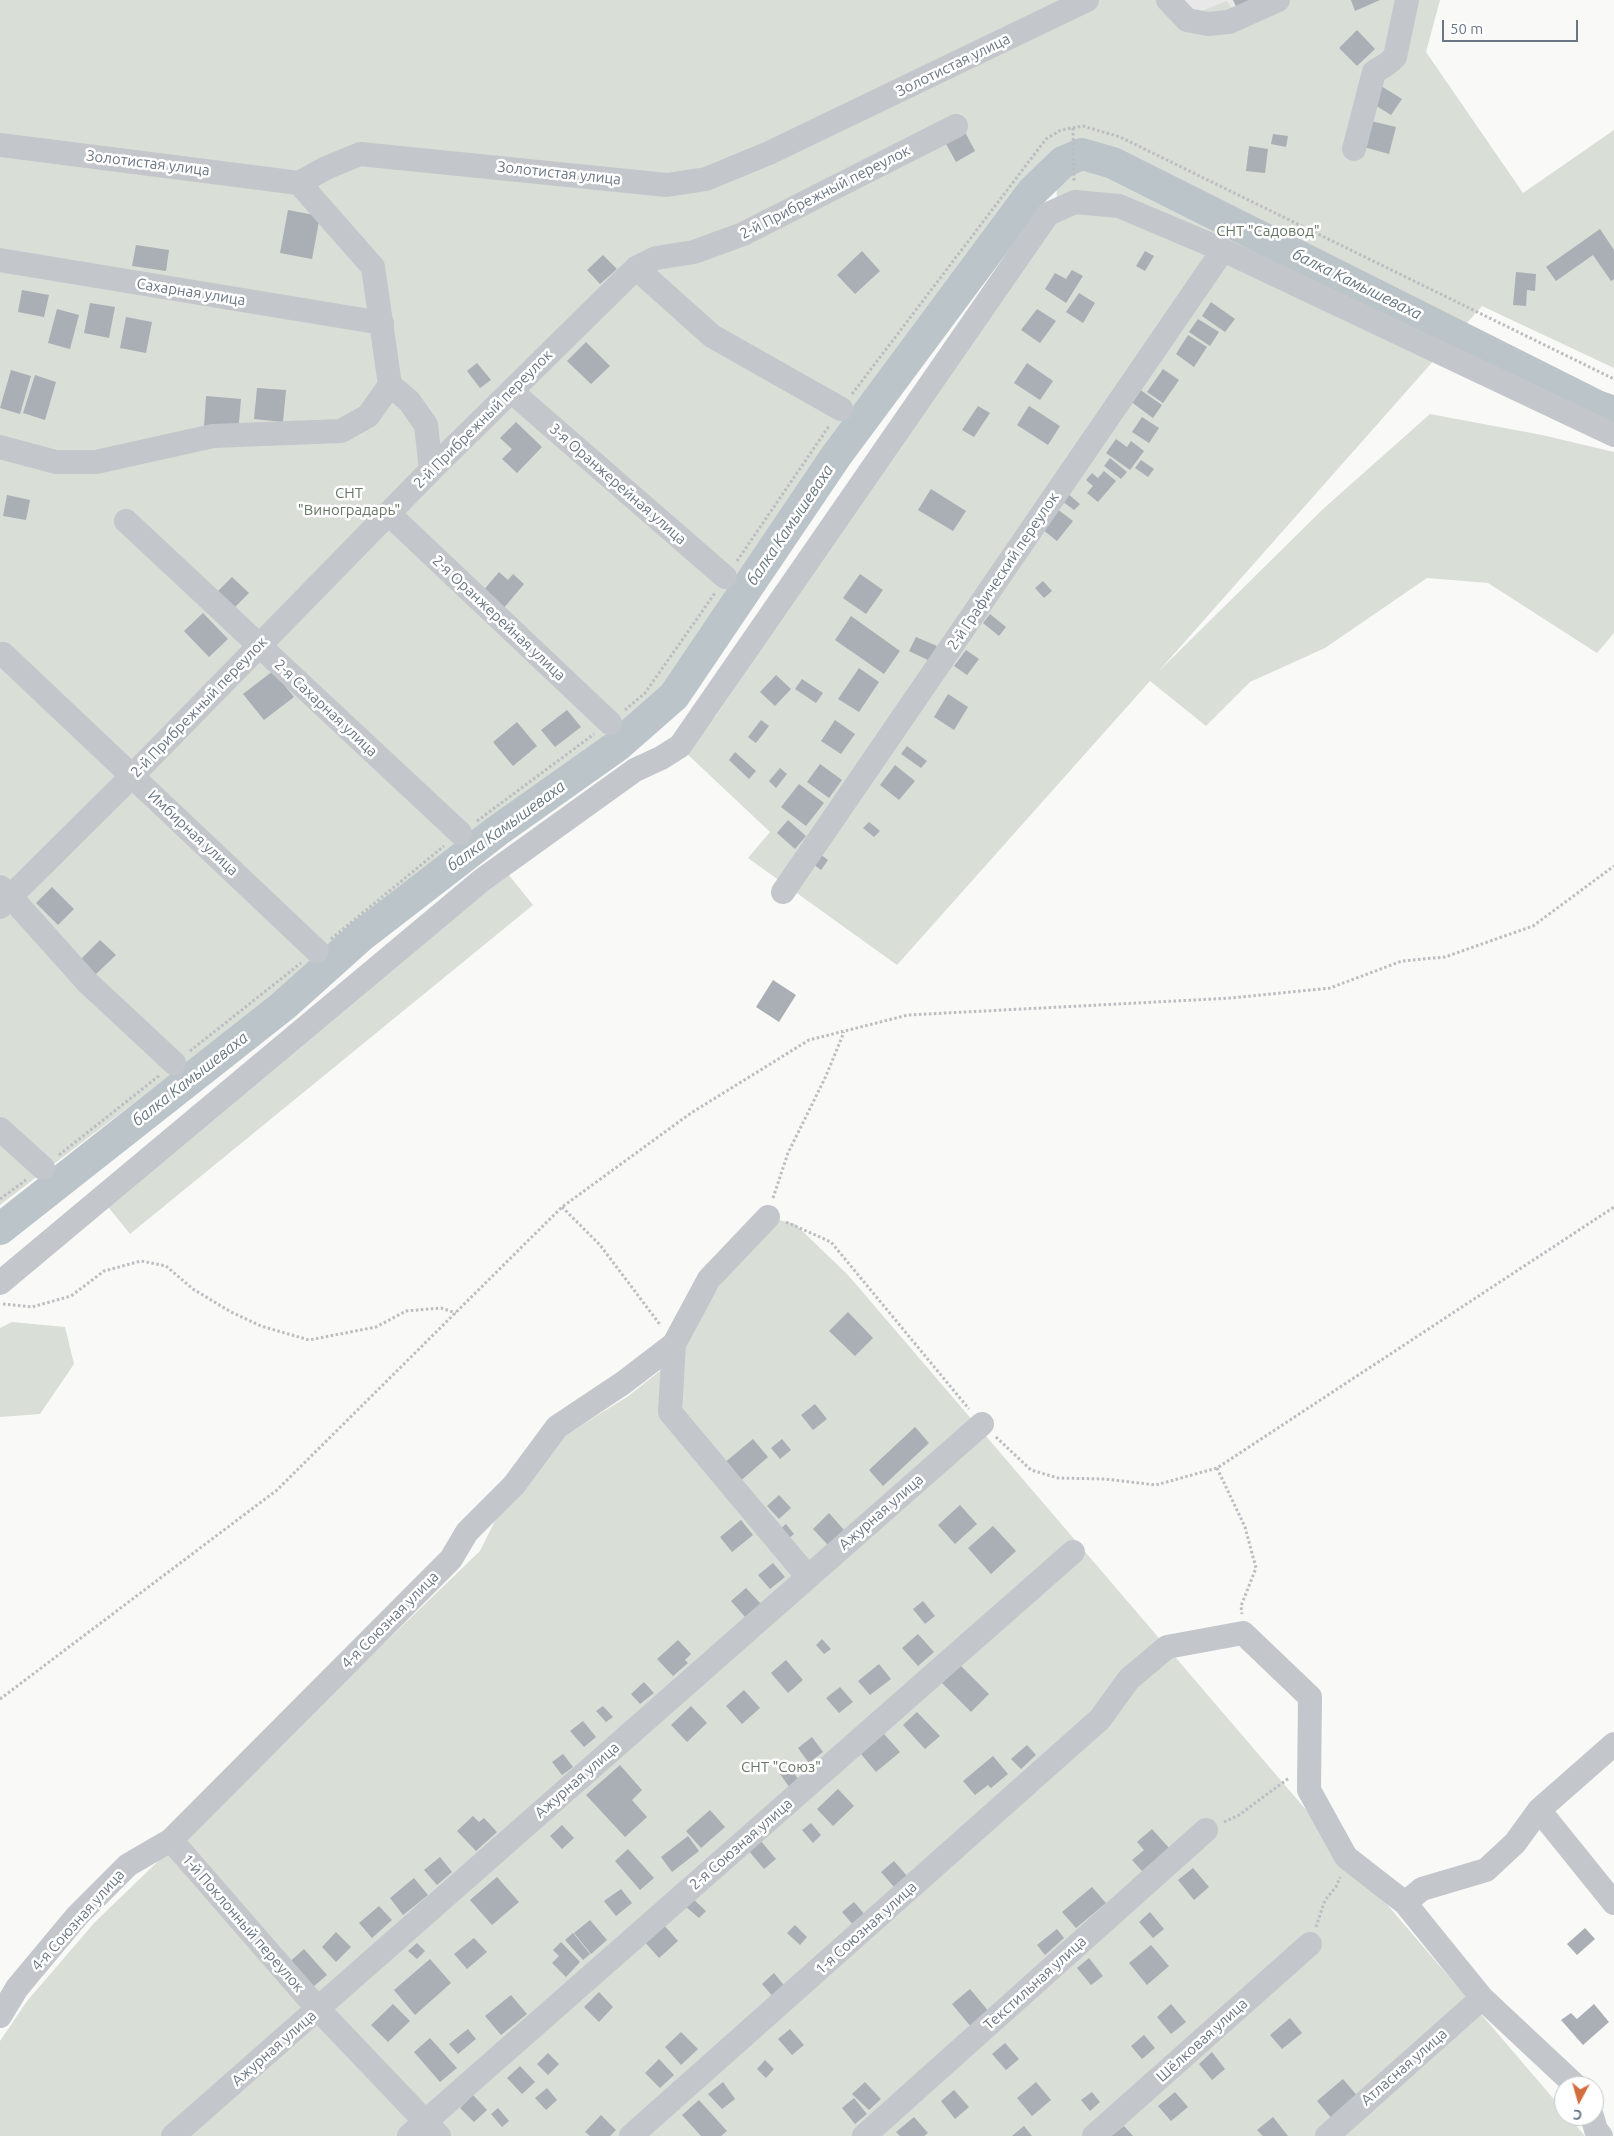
<!DOCTYPE html>
<meta charset="utf-8">
<style>
body{margin:0}
#map{position:relative;width:1614px;height:2136px;overflow:hidden;background:#f9f9f7;font-family:Ubuntu,sans-serif}
canvas{display:block}
.north{position:absolute;left:1554px;top:2076px;width:50px;height:50px;box-sizing:border-box;background:#fff;border:1px solid #c4c9ce;border-radius:50%;rotate:186deg;font-size:14px;font-weight:700;line-height:20px;text-align:center;color:#6b7785}
.north::after{content:'';display:block;margin:auto;width:18px;height:22px;background:#d36e3e;clip-path:polygon(50% 0,100% 100%,50% 72%,0 100%)}
.scale{position:absolute;left:1442px;top:20px;width:136px;height:22px;box-sizing:border-box;border:2px solid #6b7785;border-top:0;padding-left:6px;font-size:15px;line-height:18px;white-space:nowrap;color:#6b7785;-webkit-text-stroke:4px #fff;paint-order:stroke}
</style>
<div id="map">
<canvas width="1614" height="2136"></canvas>
<div class="north">С</div>
<div class="scale">50 m</div>
</div>
<script>
const context = document.querySelector('canvas').getContext('2d');
context.lineJoin = 'round';
function fillPath(path, color) {
  context.fillStyle = color;
  context.fill(path, 'evenodd');
}
function poly(rows) {
  const path = new Path2D();
  for (const r of rows) {
    path.moveTo(r[0], r[1]);
    for (let i = 2; i < r.length; i += 2) path.lineTo(r[i], r[i + 1]);
  }
  return path;
}
function trace(path, color, width, dash) {
  context.strokeStyle = color;
  context.lineWidth = width;
  context.lineCap = dash ? 'butt' : 'round';
  context.setLineDash(dash || []);
  context.stroke(path);
}
function drawText(font, color, halo, rows, align = 'center') {
  context.font = font + ' Ubuntu,sans-serif';
  context.lineWidth = 5;
  context.setLineDash([]);
  context.textBaseline = 'middle';
  context.strokeStyle = halo;
  context.fillStyle = color;
  for (const [text, x, y, turn = 0] of rows) {
    context.save();
    context.translate(x, y);
    context.rotate((+turn || 0) * Math.PI / 180);
    context.textAlign = isNaN(turn) ? turn : align;
    if (halo) context.strokeText(text, 0, 0);
    context.fillText(text, 0, 0);
    context.restore();
  }
}
const built = poly([
 [1177,0,1281,0,1189,16]
]);
const green = poly([
 [0,0,1177,0,1189,16,1227,1,1239,21,1281,0,1440,0,1426,52,1523,193,1614,130,1614,368,1482,306,1158,672,1323,509,1430,414,1542,435,1614,452,1614,633,1597,653,1488,583,1427,578,1325,648,1250,682,1206,726,1150,681,897,965,748,858,770,832,683,750,715,717,1057,210,1056,160,665,688,610,740,0,1205],
 [508,874,533,905,130,1234,105,1203],
 [768,1217,795,1224,848,1275,1564,2111,1564,2116,1568,2116,1585,2136,0,2136,0,2041,27,2001,95,1922,480,1551,509,1493,564,1436,627,1397,675,1359,721,1283],
 [12,1322,65,1327,74,1364,40,1414,0,1417,0,1328]
]);
const river = poly([
 [0,1229,283,1006,361,936,497,831,617,746,674,696,836,456,1032,192,1063,162,1082,154,1113,163,1597,406,1614,412]
]);
const building = poly([
 [1233,0,1270,0,1240,15],
 [1351,0,1380,0,1355,11],
 [1357,30,1375,49,1357,66,1339,48],
 [1381,86,1402,99,1391,115,1370,102],
 [1371,121,1396,127,1389,154,1364,147],
 [965,132,975,151,956,162,945,142],
 [1273,134,1288,136,1286,147,1271,144],
 [1249,146,1268,149,1265,173,1246,171],
 [288,210,320,216,312,259,280,253],
 [1600,229,1614,250,1614,279,1611,281,1593,255,1556,281,1546,267],
 [136,245,169,250,166,271,132,266],
 [862,251,880,271,855,294,837,275],
 [1145,251,1154,256,1145,271,1136,266],
 [603,255,617,269,600,284,587,270],
 [1072,270,1083,276,1066,303,1045,289,1055,273,1066,279],
 [1516,272,1536,274,1535,291,1527,290,1526,306,1513,305],
 [22,290,49,295,44,317,18,312],
 [1079,293,1095,303,1083,323,1066,312],
 [1211,302,1235,319,1225,332,1202,316],
 [90,303,115,307,109,338,84,333],
 [57,309,79,315,70,349,48,343],
 [1037,309,1056,321,1040,343,1021,330],
 [126,317,152,322,146,353,120,348],
 [1198,319,1219,332,1210,346,1189,332],
 [1188,335,1207,347,1194,367,1176,354],
 [586,342,610,366,591,384,567,361],
 [477,363,491,380,480,388,467,371],
 [1027,363,1053,381,1040,400,1014,383],
 [1163,369,1179,380,1163,403,1147,392],
 [11,370,31,376,20,414,0,408],
 [35,375,56,382,45,420,23,413],
 [257,388,286,390,283,422,254,419],
 [1139,389,1162,405,1153,418,1130,401],
 [206,396,241,399,238,434,204,426],
 [978,406,990,413,974,437,962,430],
 [1029,406,1060,426,1048,445,1017,425],
 [1142,417,1159,428,1149,443,1132,432],
 [516,422,542,447,517,473,502,459,512,449,500,438],
 [1116,439,1127,447,1131,441,1144,451,1130,470,1106,453],
 [1110,458,1127,472,1121,479,1104,466],
 [1141,460,1154,469,1148,477,1135,468],
 [1104,471,1116,481,1098,502,1087,493,1093,486,1086,480,1092,473,1098,478],
 [931,489,966,511,953,531,918,510],
 [1068,494,1080,504,1074,510,1062,501],
 [7,495,30,500,26,520,3,516],
 [1057,509,1073,521,1057,541,1042,529],
 [499,572,508,580,513,574,524,584,503,609,482,592],
 [860,574,883,590,866,614,843,598],
 [232,577,249,593,235,607,218,591],
 [1043,581,1052,591,1044,598,1035,588],
 [203,613,228,639,209,657,184,631],
 [990,614,1006,627,999,636,983,623],
 [851,616,900,651,884,674,835,640],
 [916,637,937,646,930,661,909,651],
 [966,650,979,659,967,675,954,666],
 [859,668,879,682,859,712,838,699],
 [273,671,294,697,264,720,243,694],
 [776,675,791,689,775,706,760,692],
 [802,679,823,693,816,703,795,689],
 [948,694,968,707,954,730,934,717],
 [567,710,581,727,555,747,541,730],
 [761,720,769,726,756,743,748,737],
 [835,720,855,734,841,754,821,741],
 [517,722,537,746,513,766,493,742],
 [907,746,927,761,921,768,901,754],
 [735,752,756,771,749,779,729,760],
 [820,764,842,780,829,798,807,782],
 [895,765,915,781,899,800,880,785],
 [780,768,787,774,776,788,769,781],
 [799,784,824,803,806,826,781,807],
 [788,820,806,836,795,849,777,833],
 [869,822,880,831,874,837,863,828],
 [820,854,828,860,821,870,813,864],
 [52,887,74,909,58,925,36,903],
 [100,940,116,955,95,975,80,960],
 [773,980,796,995,779,1022,756,1007],
 [848,1312,873,1338,855,1356,829,1331],
 [815,1404,827,1419,813,1430,801,1415],
 [915,1427,929,1443,883,1486,869,1470],
 [753,1439,768,1457,738,1483,723,1464],
 [782,1439,791,1450,780,1459,771,1448],
 [779,1495,791,1508,779,1519,767,1506],
 [960,1505,977,1524,955,1544,938,1525],
 [829,1513,844,1530,828,1545,813,1529],
 [741,1520,753,1535,732,1552,720,1537],
 [786,1524,794,1534,787,1540,779,1530],
 [993,1526,1016,1551,991,1574,968,1548],
 [773,1563,785,1577,770,1589,758,1575],
 [746,1588,761,1604,746,1618,731,1601],
 [923,1601,935,1616,925,1624,913,1609],
 [918,1634,934,1652,918,1666,902,1648],
 [822,1639,831,1649,824,1654,816,1645],
 [678,1640,691,1654,685,1660,688,1663,673,1676,657,1659],
 [786,1660,803,1680,788,1693,771,1673],
 [879,1664,891,1679,870,1695,858,1681],
 [960,1665,989,1694,971,1712,942,1683],
 [644,1682,654,1693,640,1704,631,1694],
 [840,1687,853,1702,839,1713,826,1698],
 [744,1690,760,1708,742,1724,726,1706],
 [603,1706,613,1717,606,1722,596,1711],
 [691,1706,707,1723,687,1742,671,1725],
 [917,1712,940,1736,925,1749,903,1725],
 [583,1721,596,1737,584,1747,570,1731],
 [884,1734,900,1752,876,1772,861,1754],
 [812,1737,823,1752,809,1763,798,1748],
 [1027,1745,1036,1755,1021,1769,1011,1759],
 [563,1754,573,1767,562,1775,552,1762],
 [993,1756,1008,1774,991,1788,988,1785,975,1795,963,1781],
 [620,1765,642,1790,632,1800,647,1817,625,1837,586,1795],
 [789,1767,799,1780,790,1788,780,1774],
 [838,1789,854,1806,833,1826,817,1809],
 [710,1810,725,1827,701,1848,686,1831],
 [473,1816,479,1822,484,1818,497,1832,476,1851,457,1831],
 [811,1823,821,1835,813,1843,802,1830],
 [562,1825,574,1838,562,1849,550,1836],
 [1152,1829,1169,1848,1142,1871,1132,1860,1144,1850,1137,1842],
 [688,1836,699,1851,672,1872,661,1857],
 [760,1840,776,1859,764,1869,748,1850],
 [628,1849,654,1878,640,1890,615,1861],
 [440,1857,452,1872,437,1885,424,1870],
 [894,1861,907,1876,894,1887,881,1872],
 [1193,1868,1209,1887,1194,1900,1178,1880],
 [497,1877,519,1902,492,1925,470,1900],
 [414,1878,428,1895,403,1915,390,1898],
 [1092,1887,1106,1903,1076,1928,1062,1912],
 [621,1889,632,1903,616,1916,604,1901],
 [692,1898,706,1911,699,1918,685,1906],
 [854,1902,867,1917,855,1927,842,1912],
 [379,1906,392,1920,372,1938,359,1923],
 [1150,1912,1164,1929,1153,1938,1139,1922],
 [590,1920,607,1940,591,1954,574,1933],
 [662,1923,678,1941,659,1958,643,1940],
 [795,1925,807,1937,800,1945,787,1933],
 [1585,1928,1595,1939,1577,1955,1567,1944],
 [1057,1929,1064,1938,1045,1955,1037,1945],
 [336,1932,351,1947,336,1962,322,1947],
 [573,1933,590,1954,583,1960,565,1940],
 [474,1938,487,1952,467,1969,454,1954],
 [561,1942,580,1962,566,1977,552,1963,559,1956,553,1950],
 [417,1943,425,1951,417,1959,408,1951],
 [1151,1945,1169,1966,1147,1985,1129,1963],
 [304,1949,327,1975,307,1992,285,1966],
 [1089,1958,1103,1976,1091,1985,1077,1968],
 [430,1959,451,1983,415,2015,394,1990],
 [774,1973,787,1989,775,1999,762,1984],
 [970,1989,990,2013,972,2028,952,2004],
 [599,1992,613,2007,599,2022,584,2007],
 [511,1995,527,2014,501,2035,485,2016],
 [393,2004,410,2021,388,2042,371,2025],
 [1171,2004,1186,2022,1171,2034,1157,2017],
 [1594,2004,1609,2022,1583,2045,1561,2020,1571,2013,1577,2019],
 [1290,2018,1302,2033,1282,2049,1270,2035],
 [468,2029,476,2039,458,2054,449,2044],
 [790,2029,804,2045,792,2055,778,2039],
 [681,2032,698,2049,681,2065,665,2047],
 [1144,2035,1155,2048,1142,2059,1131,2046],
 [430,2038,457,2068,440,2082,414,2052],
 [1005,2043,1019,2059,1006,2070,992,2054],
 [1212,2052,1225,2069,1212,2080,1199,2064],
 [548,2053,559,2064,548,2075,537,2064],
 [659,2059,674,2075,660,2088,645,2073],
 [765,2060,774,2069,766,2078,757,2069],
 [520,2066,535,2082,522,2094,507,2078],
 [1343,2079,1359,2098,1333,2120,1317,2101],
 [723,2082,735,2099,722,2109,708,2094],
 [865,2082,881,2099,869,2110,852,2094],
 [1036,2082,1051,2100,1032,2116,1017,2098],
 [547,2088,557,2100,546,2110,535,2098],
 [954,2090,969,2107,955,2119,941,2101],
 [1092,2092,1100,2102,1090,2111,1081,2100],
 [1175,2092,1188,2107,1171,2121,1158,2106],
 [473,2095,487,2110,474,2122,460,2108],
 [854,2098,867,2114,855,2124,842,2108],
 [699,2100,727,2131,721,2136,701,2136,682,2115],
 [498,2108,509,2121,502,2127,491,2114],
 [601,2115,616,2130,610,2136,590,2136,585,2132],
 [914,2117,928,2133,924,2136,900,2136,896,2132],
 [1273,2117,1288,2136,1263,2136,1257,2130],
 [1024,2126,1032,2136,1012,2136],
 [1124,2126,1133,2136,1111,2136]
]);
const path = poly([
 [1073,128,1074,182],
 [852,394,1046,139,1061,130,1083,126,1120,137,1614,379],
 [737,561,829,426],
 [625,710,645,693,715,593],
 [477,821,594,734],
 [331,939,444,846],
 [190,1051,301,963],
 [59,1155,160,1075],
 [773,1198,788,1153,826,1076,844,1032],
 [0,1199,26,1180],
 [562,1207,600,1245,661,1326],
 [786,1222,831,1242,969,1409],
 [3,1304,32,1307,71,1296,104,1271,141,1261,166,1266,193,1289,231,1312,261,1326,309,1340,376,1327,406,1311,441,1308,456,1313],
 [996,1437,1031,1470,1058,1478,1105,1479,1156,1485,1217,1468,1614,1207],
 [1217,1468,1245,1527,1256,1568,1241,1606,1242,1614],
 [0,1699,277,1490,562,1207,691,1113,809,1040,908,1015,1232,998,1330,988,1402,961,1445,957,1533,926,1614,866],
 [1224,1822,1239,1815,1289,1778],
 [1316,1927,1325,1900,1336,1887,1340,1877]
]);
const minor = poly([
 [1168,0,1187,20,1208,24,1229,22,1278,0],
 [0,145,299,183,326,168,360,154,667,185,706,179,769,153,1087,0],
 [1354,149,1374,72,1387,64,1395,57,1407,0],
 [299,183,373,267,390,385,409,401,426,425,431,470],
 [0,260,382,323],
 [636,268,712,336,841,409],
 [511,391,725,577],
 [0,447,56,462,96,462,213,436,341,431,368,416,390,385],
 [389,514,610,723],
 [126,521,460,833],
 [3,654,317,951],
 [0,887,10,896,88,983,174,1063],
 [783,892,1223,250],
 [0,907,132,776,431,470,636,268,656,258,694,252,743,234,956,126],
 [0,1129,43,1168],
 [0,1283,482,880,635,770,661,758,680,746,1048,214,1075,202,1119,206,1223,250,1614,435],
 [674,1344,670,1412,808,1577],
 [1539,1810,1614,1903],
 [171,1840,318,2009,439,2136],
 [1405,1903,1422,1889,1486,1870,1515,1843,1539,1810,1614,1744],
 [0,2016,17,1988,77,1916,128,1865,171,1840,451,1559,467,1532,514,1485,557,1427,623,1383,674,1344,709,1279,768,1217],
 [1592,2116,1596,2130,1601,2136],
 [173,2136,982,1424],
 [409,2136,1073,1552],
 [631,2136,1100,1719,1129,1679,1167,1647,1243,1633,1310,1697,1309,1790,1346,1857,1405,1903,1482,1998,1576,2086],
 [864,2136,1206,1830],
 [1094,2136,1310,1944],
 [1327,2136,1482,1998]
]);
const streetNames = [
 ["Золотистая улица",953,65,-26],
 ["Золотистая улица",148,163,7],
 ["Золотистая улица",559,173,6],
 ["2-й Прибрежный переулок",825,192,-27],
 ["Сахарная улица",191,292,9],
 ["2-й Прибрежный переулок",483,419,-45],
 ["3-я Оранжерейная улица",618,484,41],
 ["2-й Графический переулок",1003,571,-56],
 ["2-я Оранжерейная улица",499,618,43],
 ["2-й Прибрежный переулок",199,707,-46],
 ["2-я Сахарная улица",326,708,43],
 ["Имбирная улица",193,833,43],
 ["Ажурная улица",881,1512,-41],
 ["4-я Союзная улица",390,1620,-45],
 ["Ажурная улица",577,1780,-41],
 ["2-я Союзная улица",741,1844,-41],
 ["4-я Союзная улица",78,1920,-48],
 ["1-й Поклонный переулок",243,1923,49],
 ["1-я Союзная улица",866,1928,-42],
 ["Текстильная улица",1035,1983,-42],
 ["Шёлковая улица",1202,2040,-42],
 ["Ажурная улица",274,2048,-41],
 ["Атласная улица",1404,2067,-41]
];
const parkNames = [
 ["СНТ \"Садовод\"",1268,231],
 ["СНТ",349,493],
 ["\"Виноградарь\"",349,510],
 ["СНТ \"Союз\"",781,1767]
];
const waterNames = [
 ["балка Камышеваха",1357,284,26],
 ["балка Камышеваха",790,525,-56],
 ["балка Камышеваха",506,826,-36],
 ["балка Камышеваха",190,1079,-38]
];
fillPath(built, '#e7e8e7');
fillPath(green, '#d9ded7');
trace(river, '#bbc4c9', 32);
fillPath(building, '#a9afb5');
trace(path, '#bbbdc0', 3, [2.5, 2.5]);
trace(minor, '#c3c6ca', 24);
drawText('15px', '#6b7785', '#fff', streetNames);
drawText('15px', '#677866', '#fff', parkNames);
drawText('italic 16px', '#677780', '#fff', waterNames);
</script>
